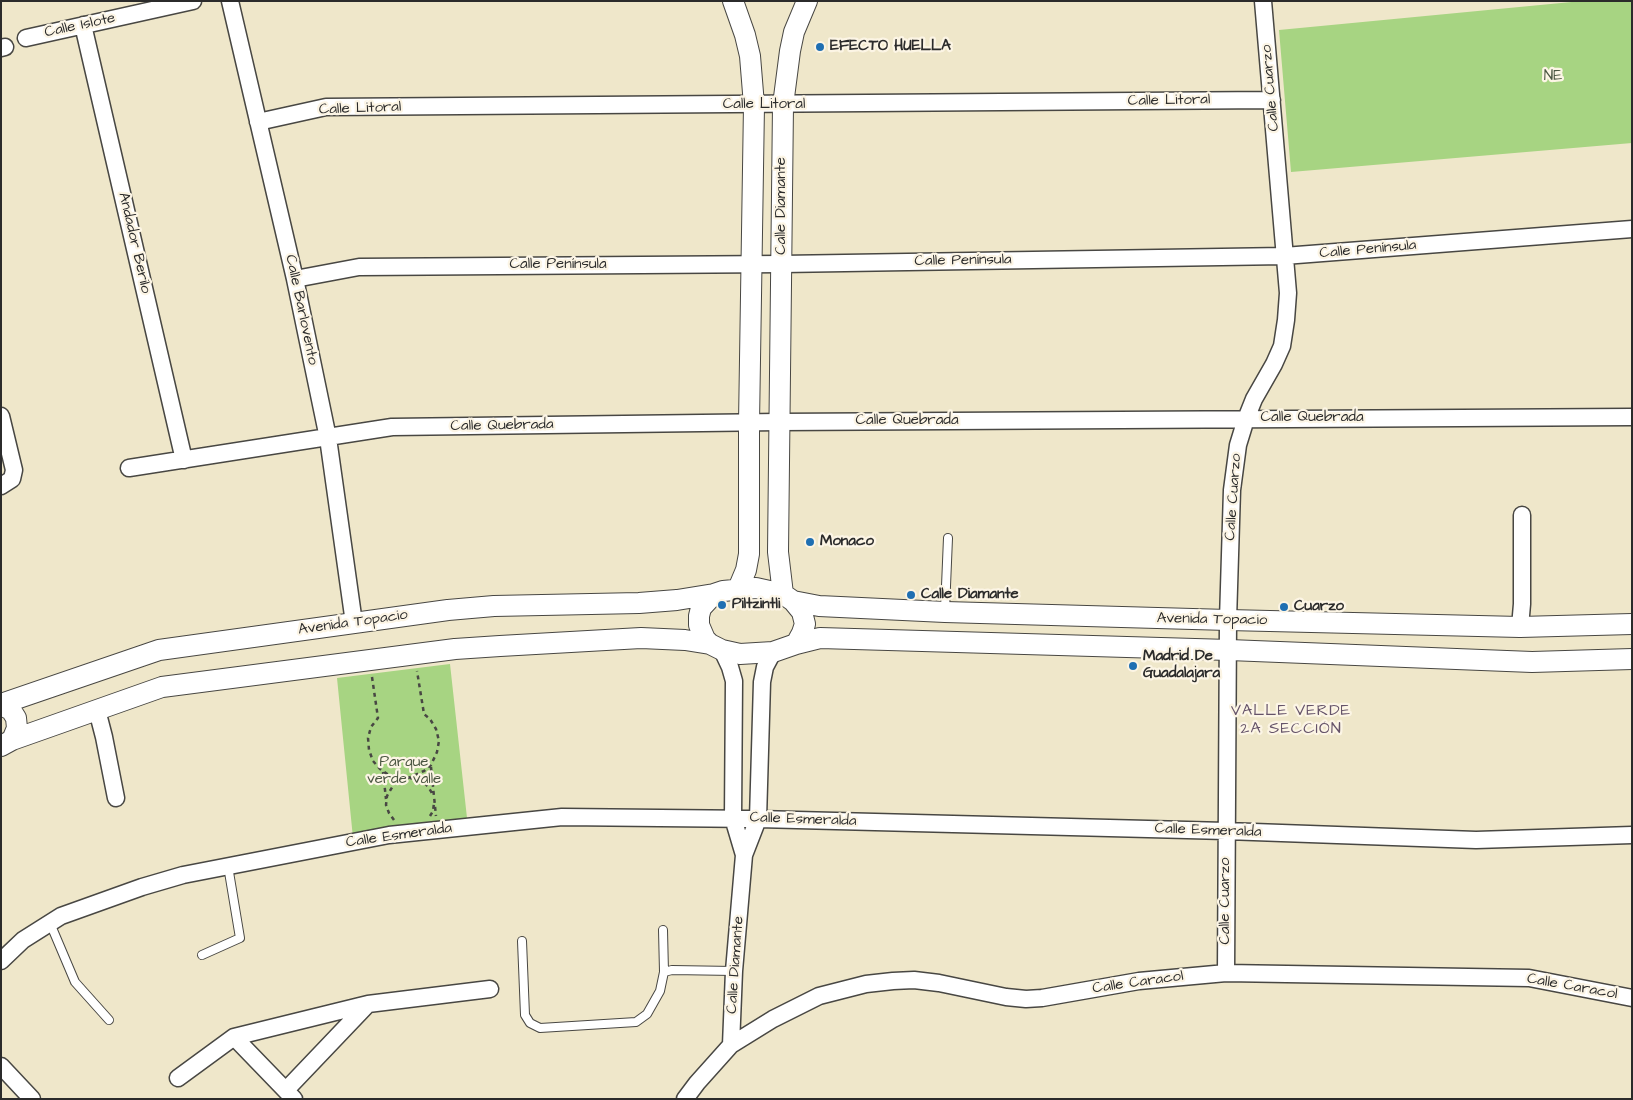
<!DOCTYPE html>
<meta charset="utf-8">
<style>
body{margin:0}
#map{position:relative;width:1633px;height:1100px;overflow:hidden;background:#efe7ca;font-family:"Architects Daughter",sans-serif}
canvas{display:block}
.frame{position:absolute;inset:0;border:2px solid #2b2b2b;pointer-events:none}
</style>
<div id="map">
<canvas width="1633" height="1100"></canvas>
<div class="frame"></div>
</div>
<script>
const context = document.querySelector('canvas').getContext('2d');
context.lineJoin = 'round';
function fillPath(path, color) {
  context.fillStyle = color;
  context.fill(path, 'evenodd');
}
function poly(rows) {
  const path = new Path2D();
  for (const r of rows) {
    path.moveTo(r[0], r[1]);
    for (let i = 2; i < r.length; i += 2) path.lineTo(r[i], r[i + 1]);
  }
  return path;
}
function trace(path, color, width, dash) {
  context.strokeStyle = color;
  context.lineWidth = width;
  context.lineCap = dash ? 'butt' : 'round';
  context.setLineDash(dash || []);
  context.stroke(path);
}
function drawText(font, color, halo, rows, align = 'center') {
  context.font = font + ' "Architects Daughter",sans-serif';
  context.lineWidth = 4.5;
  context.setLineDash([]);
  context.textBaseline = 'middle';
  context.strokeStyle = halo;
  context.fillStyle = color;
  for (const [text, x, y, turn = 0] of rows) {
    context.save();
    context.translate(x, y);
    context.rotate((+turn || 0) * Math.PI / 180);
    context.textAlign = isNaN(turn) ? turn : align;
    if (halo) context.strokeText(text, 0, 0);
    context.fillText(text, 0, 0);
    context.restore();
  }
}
const green = poly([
 [1582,1,1632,1,1632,143,1291,172,1279,30],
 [450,664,468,827,353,838,337,678]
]);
const path = poly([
 [372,677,378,718,371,727,368,738,369,750,373,761,380,769,390,776,408,778,424,771,431,765,437,752,439,741,436,729,430,719,424,714,417,671],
 [431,767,436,816],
 [383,772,386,799],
 [410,778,416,779,424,782,429,788,433,795],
 [430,816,433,811,434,803],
 [394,820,389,813,386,805,387,796,394,784,404,779]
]);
const service = poly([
 [945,610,948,538],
 [50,923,75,982,109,1020],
 [522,941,525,1015,530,1023,540,1028,636,1022,647,1014,660,991,664,972,663,930],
 [202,955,240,938,228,866],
 [664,972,672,970,734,971]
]);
const minor = poly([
 [230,1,295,279,328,438,354,623],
 [83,25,184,460],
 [26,38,193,1],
 [1,48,5,47],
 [258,122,326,107,1272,100],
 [295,279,359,267,782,264,1284,256,1632,229],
 [1,416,14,470,12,479,1,486],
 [129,468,392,427,779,422,1632,417],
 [1520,627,1522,604,1522,515],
 [722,650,730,667,734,681,733,818,744,855],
 [97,710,104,737,116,798],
 [1,961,23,940,61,916,142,887,183,875,389,835,562,817,758,819,1226,831,1476,840,1632,835],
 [1226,973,1228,620,1232,490,1238,445,1246,419,1254,399,1274,364,1282,346,1286,320,1288,293,1263,1],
 [234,1037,294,1099],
 [731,1045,734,971,744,855,758,819,762,682,765,667,773,652],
 [1,1066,32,1099],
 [178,1078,234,1037,368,1004,490,989],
 [286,1090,368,1004],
 [685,1099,697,1083,731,1045,773,1019,819,996,866,984,893,981,914,980,939,983,1006,997,1026,999,1042,998,1139,981,1226,973,1529,978,1632,998]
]);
const tertiary = poly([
 [733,1,745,35,750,56,754,105,749,423,749,554,746,570,738,589],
 [783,594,778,552,783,105,790,51,794,32,807,1],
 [793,601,819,606,945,612,1228,620,1520,627,1632,624],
 [796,644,802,633,805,624,802,612,793,601,783,594,756,588,723,591,714,594,701,608,699,616,699,625,705,639,710,644,722,650,740,654,773,652,796,644,820,638,1229,650,1532,662,1632,659],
 [1,704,159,650,448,610,494,606,639,603,677,600,714,594],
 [1,705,11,710,16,718,17,728,12,740],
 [1,746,12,740,162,687,455,649,500,646,641,638,685,640,710,644]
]);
const markers = [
 [820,47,5,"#1f6fb2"],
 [810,542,5,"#1f6fb2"],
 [911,595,5,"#1f6fb2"],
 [722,605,5,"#1f6fb2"],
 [1284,607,5,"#1f6fb2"],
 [1133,666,5,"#1f6fb2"]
];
const streetNames = [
 ["Calle Islote",80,26,-12],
 ["Calle Cuarzo",1271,88,-95],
 ["Calle Litoral",1169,101,-1],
 ["Calle Litoral",764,105],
 ["Calle Litoral",360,109,-2],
 ["Calle Diamante",782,206,-90],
 ["Andador Berilo",134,243,77],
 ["Calle Península",1368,250,-5],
 ["Calle Península",963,261,-1],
 ["Calle Península",558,265],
 ["Calle Barlovento",301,310,78],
 ["Calle Quebrada",1312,418],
 ["Calle Quebrada",907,421],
 ["Calle Quebrada",502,426,-1],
 ["Calle Cuarzo",1234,497,-86],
 ["Avenida Topacio",1212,620,1],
 ["Avenida Topacio",353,623,-8],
 ["Calle Esmeralda",803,820,2],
 ["Calle Esmeralda",1208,831,2],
 ["Calle Esmeralda",399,836,-8],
 ["Calle Cuarzo",1226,901,-90],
 ["Calle Diamante",736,965,-86],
 ["Calle Caracol",1138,983,-8],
 ["Calle Caracol",1572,987,10]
];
const poiNames = [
 ["EFECTO HUELLA",830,47],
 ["Monaco",820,542],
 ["Calle Diamante",921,595],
 ["Piltzintli",732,605],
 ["Cuarzo",1294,607],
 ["Madrid De",1143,657],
 ["Guadalajara",1143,674]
];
const parkNames = [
 ["NE",1553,77],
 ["Parque",404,763],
 ["verde valle",404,780]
];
const neighbourhoodNames = [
 ["VALLE VERDE",1291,712],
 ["2A SECCIÓN",1291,730]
];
fillPath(green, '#a7d482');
trace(service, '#484743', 10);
trace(minor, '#484743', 19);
trace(tertiary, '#484743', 22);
trace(path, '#484743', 2.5, [4, 4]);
trace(service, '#fff', 8);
trace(minor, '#fff', 16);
trace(tertiary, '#fff', 20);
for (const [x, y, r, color] of markers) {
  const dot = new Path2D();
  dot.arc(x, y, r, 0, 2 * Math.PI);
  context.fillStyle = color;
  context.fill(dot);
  trace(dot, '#fcf5e5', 2);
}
drawText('15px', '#2b2b2b', '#fcf5e5', streetNames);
drawText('bold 15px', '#2b2b2b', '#fcf5e5', poiNames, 'left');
drawText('15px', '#4a5541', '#fcf5e5', parkNames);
context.letterSpacing = '1px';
drawText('16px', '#655369', '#fcf5e5', neighbourhoodNames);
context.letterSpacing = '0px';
</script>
